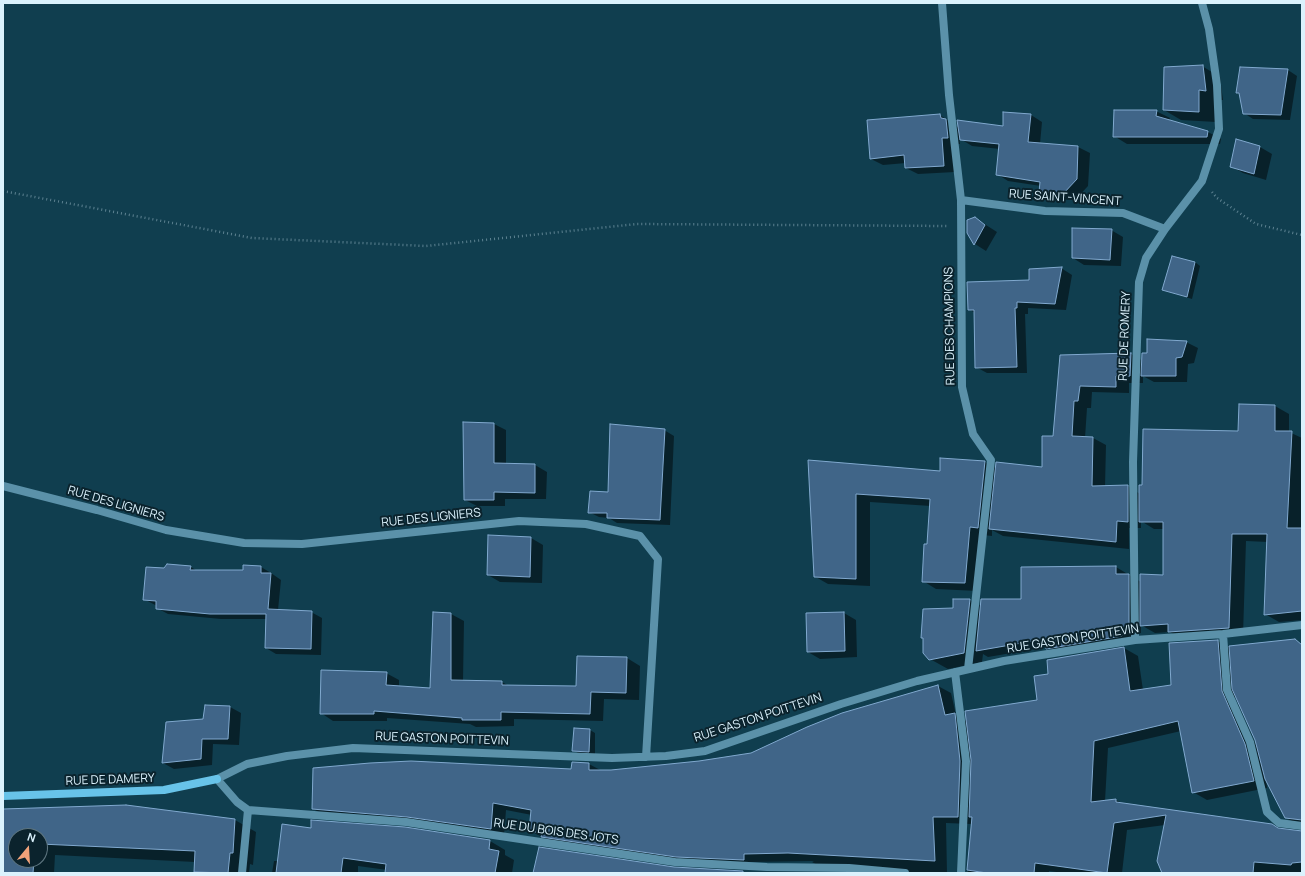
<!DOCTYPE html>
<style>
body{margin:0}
#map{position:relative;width:1305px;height:876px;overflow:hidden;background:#103e4f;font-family:Manrope,sans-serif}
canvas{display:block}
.frame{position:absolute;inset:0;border:4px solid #dbf2fd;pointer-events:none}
.north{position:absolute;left:8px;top:828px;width:40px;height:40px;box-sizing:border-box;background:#0b232d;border:1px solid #5e7680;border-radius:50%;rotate:18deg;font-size:11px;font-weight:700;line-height:16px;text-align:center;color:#dbf2fd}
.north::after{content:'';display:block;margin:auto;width:14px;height:18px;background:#f0a27a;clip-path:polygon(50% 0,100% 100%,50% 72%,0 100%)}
</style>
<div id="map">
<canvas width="1305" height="876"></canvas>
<div class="frame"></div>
<div class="north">N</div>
</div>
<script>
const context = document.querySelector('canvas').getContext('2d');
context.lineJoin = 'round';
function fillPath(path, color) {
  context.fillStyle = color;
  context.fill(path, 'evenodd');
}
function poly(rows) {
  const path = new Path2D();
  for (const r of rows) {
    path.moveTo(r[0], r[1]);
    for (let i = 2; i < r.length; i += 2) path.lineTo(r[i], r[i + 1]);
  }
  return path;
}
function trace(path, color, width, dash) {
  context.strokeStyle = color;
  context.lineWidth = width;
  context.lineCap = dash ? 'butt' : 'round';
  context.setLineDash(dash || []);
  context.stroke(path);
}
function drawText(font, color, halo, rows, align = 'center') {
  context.font = font + ' Manrope,sans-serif';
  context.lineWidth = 4;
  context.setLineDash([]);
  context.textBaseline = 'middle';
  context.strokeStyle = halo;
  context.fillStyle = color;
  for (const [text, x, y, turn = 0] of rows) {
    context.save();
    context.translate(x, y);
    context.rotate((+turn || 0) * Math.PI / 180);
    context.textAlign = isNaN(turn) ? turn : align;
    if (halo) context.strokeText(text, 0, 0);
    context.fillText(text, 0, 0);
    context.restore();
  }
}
const shadow = poly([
 [1202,66,1220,77,1223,100,1217,100,1216,122,1181,120,1164,110],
 [1288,70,1297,76,1290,120,1253,119,1244,113,1240,94,1237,93],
 [1156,111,1170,118,1169,121,1208,132,1221,139,1220,144,1127,144,1114,136],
 [940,115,959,128,1004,127,1031,115,1042,122,1040,144,1078,147,1090,153,1088,186,1075,200,1052,199,1040,192,1041,186,1008,181,997,174,1000,149,972,146,959,138,960,144,953,144,955,172,918,174,906,168,906,163,883,165,871,159],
 [1237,140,1260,147,1272,154,1266,180,1243,173,1231,166],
 [975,218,997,232,986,251,975,244,968,233],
 [1111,230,1123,237,1121,266,1084,265,1073,258],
 [1195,262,1200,266,1192,299,1163,290],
 [1061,268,1072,275,1066,310,1028,308,1028,314,1025,314,1027,373,987,373,976,367,975,313,969,309],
 [1186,342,1198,348,1194,363,1188,364,1187,382,1154,382,1143,376,1143,383,1129,383,1129,393,1092,392,1091,408,1087,408,1085,438,1093,438,1106,445,1105,487,1128,486,1140,494,1239,432,1240,405,1275,406,1289,414,1289,432,1302,438,1302,620,1279,622,1265,614,1268,542,1246,541,1243,635,1183,640,1170,632,1155,633,1141,625,1141,633,1132,634,1133,643,1059,655,1047,647,988,657,983,654,982,662,948,669,930,659,954,609,954,600,970,600,981,606,1022,600,1116,567,1141,582,1164,576,1164,529,1154,529,1141,521,1141,528,1129,528,1129,549,1003,536,992,530,992,536,983,535,978,591,936,589,923,581,928,545,931,506,870,502,870,586,828,584,814,576,809,461,940,472,941,459,985,462,997,469,1043,468,1054,438,1060,356,1131,354,1143,361],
 [464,423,494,424,506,430,506,464,535,465,547,472,546,499,505,499,505,506,477,506,465,500],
 [664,430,674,436,670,525,617,523,609,518,599,517,589,512],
 [531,538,543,545,542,583,500,582,488,575],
 [168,565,191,567,197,571,244,571,261,567,271,573,281,580,278,610,311,612,322,618,321,655,276,654,266,648,267,619,221,619,168,614,157,608,157,606,144,599],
 [844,613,856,620,857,657,820,659,808,652],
 [451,614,464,621,463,681,502,682,509,686,577,687,627,658,640,666,639,700,604,699,603,721,514,719,514,726,476,727,470,724,387,718,387,721,333,721,321,713,386,673,399,680,399,687,431,689],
 [1295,640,1302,645,1302,826,1286,818,1266,779,1267,788,1207,800,1193,792,1181,731,1108,748,1105,801,1116,800,1124,804,1302,832,1302,873,1163,873,1165,825,1127,830,1122,873,1064,873,1049,871,1049,873,968,873,973,818,971,817,971,824,946,823,947,873,897,873,824,869,812,862,814,861,688,863,555,843,530,831,532,815,506,810,504,836,326,816,313,809,572,770,589,764,602,771,699,762,751,754,938,686,951,693,956,715,968,722,1038,701,1049,674,1124,648,1138,656,1143,690,1172,685,1218,641,1231,648],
 [1235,692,1256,740,1258,750,1235,699],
 [206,706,230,707,241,713,239,745,213,744,212,765,174,769,163,763,204,720],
 [590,730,595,733,595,754,579,754,574,750],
 [126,806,235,820,256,832,253,865,250,864,249,873,198,873,195,871,195,862,55,855,54,873,3,873,3,810],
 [16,836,40,836,40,860,16,860],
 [312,830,490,841,505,850,505,855,514,860,512,873,386,873,387,870,358,866,358,873,272,873,274,861,279,861]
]);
const building = poly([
 [1203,65,1206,91,1199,90,1199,112,1163,110,1164,67,1203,65],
 [1240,67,1288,69,1281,115,1243,114,1239,93,1236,93,1240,67],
 [1114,110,1157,110,1156,116,1208,131,1207,137,1113,137,1114,110],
 [1003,112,1031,114,1028,142,1078,146,1077,179,1063,194,1039,192,1040,182,996,175,999,144,960,140,957,120,1003,126,1003,112],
 [940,114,941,118,946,119,948,138,942,138,944,166,905,168,904,155,870,159,867,120,940,114],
 [1236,139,1260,146,1254,174,1230,167,1236,139],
 [975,217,985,225,974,245,967,233,967,220,975,217],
 [1072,228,1112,229,1110,260,1072,258,1072,228],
 [1172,256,1195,262,1187,297,1162,290,1172,256],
 [1062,267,1055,304,1017,302,1017,308,1015,308,1017,367,975,368,974,310,968,310,967,282,1029,280,1029,269,1062,267],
 [1147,339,1187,341,1182,357,1176,358,1176,376,1141,376,1142,353,1147,353,1147,339],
 [1131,353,1130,376,1116,376,1116,387,1080,386,1078,401,1074,401,1072,436,1093,437,1092,486,1128,485,1128,522,1117,521,1116,542,989,529,996,462,1042,467,1042,436,1053,436,1060,355,1131,353],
 [1239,404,1275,405,1275,431,1292,431,1287,528,1302,528,1302,611,1264,615,1267,534,1232,534,1229,628,1168,632,1168,624,1140,626,1140,574,1163,575,1163,522,1139,522,1139,485,1142,485,1143,429,1238,431,1239,404],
 [463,422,494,423,494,463,535,464,535,493,494,492,494,500,464,500,463,422],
 [610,424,665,429,660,520,607,518,607,513,588,513,590,491,608,492,610,424],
 [940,458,985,461,978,528,970,527,965,583,922,582,924,544,927,544,930,499,856,494,856,579,814,577,808,460,940,471,940,458],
 [488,535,531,537,530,577,487,575,488,535],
 [167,564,191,566,190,570,243,570,243,565,261,566,261,573,271,573,268,609,312,611,311,649,265,648,266,614,210,614,156,609,156,601,143,600,146,567,164,568,167,564],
 [1116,566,1116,574,1129,574,1129,627,1121,628,1122,636,1046,649,1045,639,976,651,981,599,1021,599,1021,567,1116,566],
 [953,599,970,599,964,653,929,660,923,653,923,638,921,638,923,609,953,608,953,599],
 [433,612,451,613,451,680,502,681,502,685,576,686,577,656,627,657,626,693,591,692,590,714,501,712,501,720,462,720,462,718,374,711,374,714,320,714,321,670,387,672,386,685,430,688,433,612],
 [844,612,845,651,807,652,806,613,844,612],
 [1295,639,1302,645,1302,820,1285,818,1265,779,1255,740,1232,689,1229,646,1295,639],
 [1218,640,1222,691,1245,744,1254,781,1192,793,1178,721,1094,741,1091,802,1116,799,1116,802,1272,824,1278,828,1302,831,1302,862,1292,863,1291,865,1254,862,1253,873,1162,873,1157,861,1166,815,1114,823,1107,873,1035,863,1034,873,987,873,967,870,972,817,969,817,971,760,965,711,1037,700,1034,676,1048,674,1047,660,1124,647,1130,691,1171,685,1169,643,1218,640],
 [938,685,945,715,955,713,960,761,958,817,933,817,935,861,788,853,744,854,744,860,676,857,541,837,542,833,529,831,531,810,493,803,491,829,407,817,312,809,313,768,370,763,411,761,571,769,572,762,589,763,589,770,611,770,699,761,751,753,807,727,842,713,938,685],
 [205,705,230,706,228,739,202,739,201,759,162,763,166,722,203,719,205,705],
 [574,728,590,729,589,752,572,751,574,728],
 [126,805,235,819,233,853,230,853,228,873,194,872,195,851,40,844,40,836,16,836,16,860,34,860,33,873,3,873,3,809,126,805],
 [311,820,405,827,490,840,489,849,499,851,495,873,385,873,386,864,343,858,341,873,276,873,282,824,311,828,311,820],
 [539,847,674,867,743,871,743,873,533,873,539,847]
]);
const path = poly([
 [3,191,252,238,426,246,637,224,947,226],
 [1212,192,1217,198,1256,224,1302,235]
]);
const street = poly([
 [942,3,949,95,961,200,962,387,973,434,991,460,968,669],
 [961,200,1045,211,1123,213,1165,229],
 [3,486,97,510,166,530,244,543,302,544,519,521,586,524,640,536,658,559,646,757],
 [1223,634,1227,690,1250,742,1267,812,1279,823,1302,826],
 [1135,640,1133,462,1139,282,1146,258,1165,229,1202,181,1219,129,1217,85,1209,29,1202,3],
 [955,672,966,761,961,873],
 [242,873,248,810],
 [905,873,849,868,767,867,675,862,406,822,248,810,237,802,217,779,247,764,287,756,353,748,612,758,666,756,705,751,841,704,917,681,1004,661,1135,640,1223,634,1302,625]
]);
const secondary = poly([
 [3,796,164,790,217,779]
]);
const streetNames = [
 ["RUE SAINT-VINCENT",1065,198,4],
 ["RUE DES CHAMPIONS",950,326,-91],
 ["RUE DE ROMERY",1125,336,-88],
 ["RUE DES LIGNIERS",116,504,16],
 ["RUE DES LIGNIERS",431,518,-6],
 ["RUE GASTON POITTEVIN",1073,639,-9],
 ["RUE GASTON POITTEVIN",758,718,-18],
 ["RUE GASTON POITTEVIN",442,739,2],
 ["RUE DE DAMERY",110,780,-2],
 ["RUE DU BOIS DES JOTS",556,832,8]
];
fillPath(shadow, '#0007');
fillPath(building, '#406588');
trace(building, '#81a9cf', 1);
trace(path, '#5d8291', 2.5, [1, 3]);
trace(street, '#5b91a9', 8);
trace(secondary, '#68c3e9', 8);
drawText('12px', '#dbf2fd', '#0b232d', streetNames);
</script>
